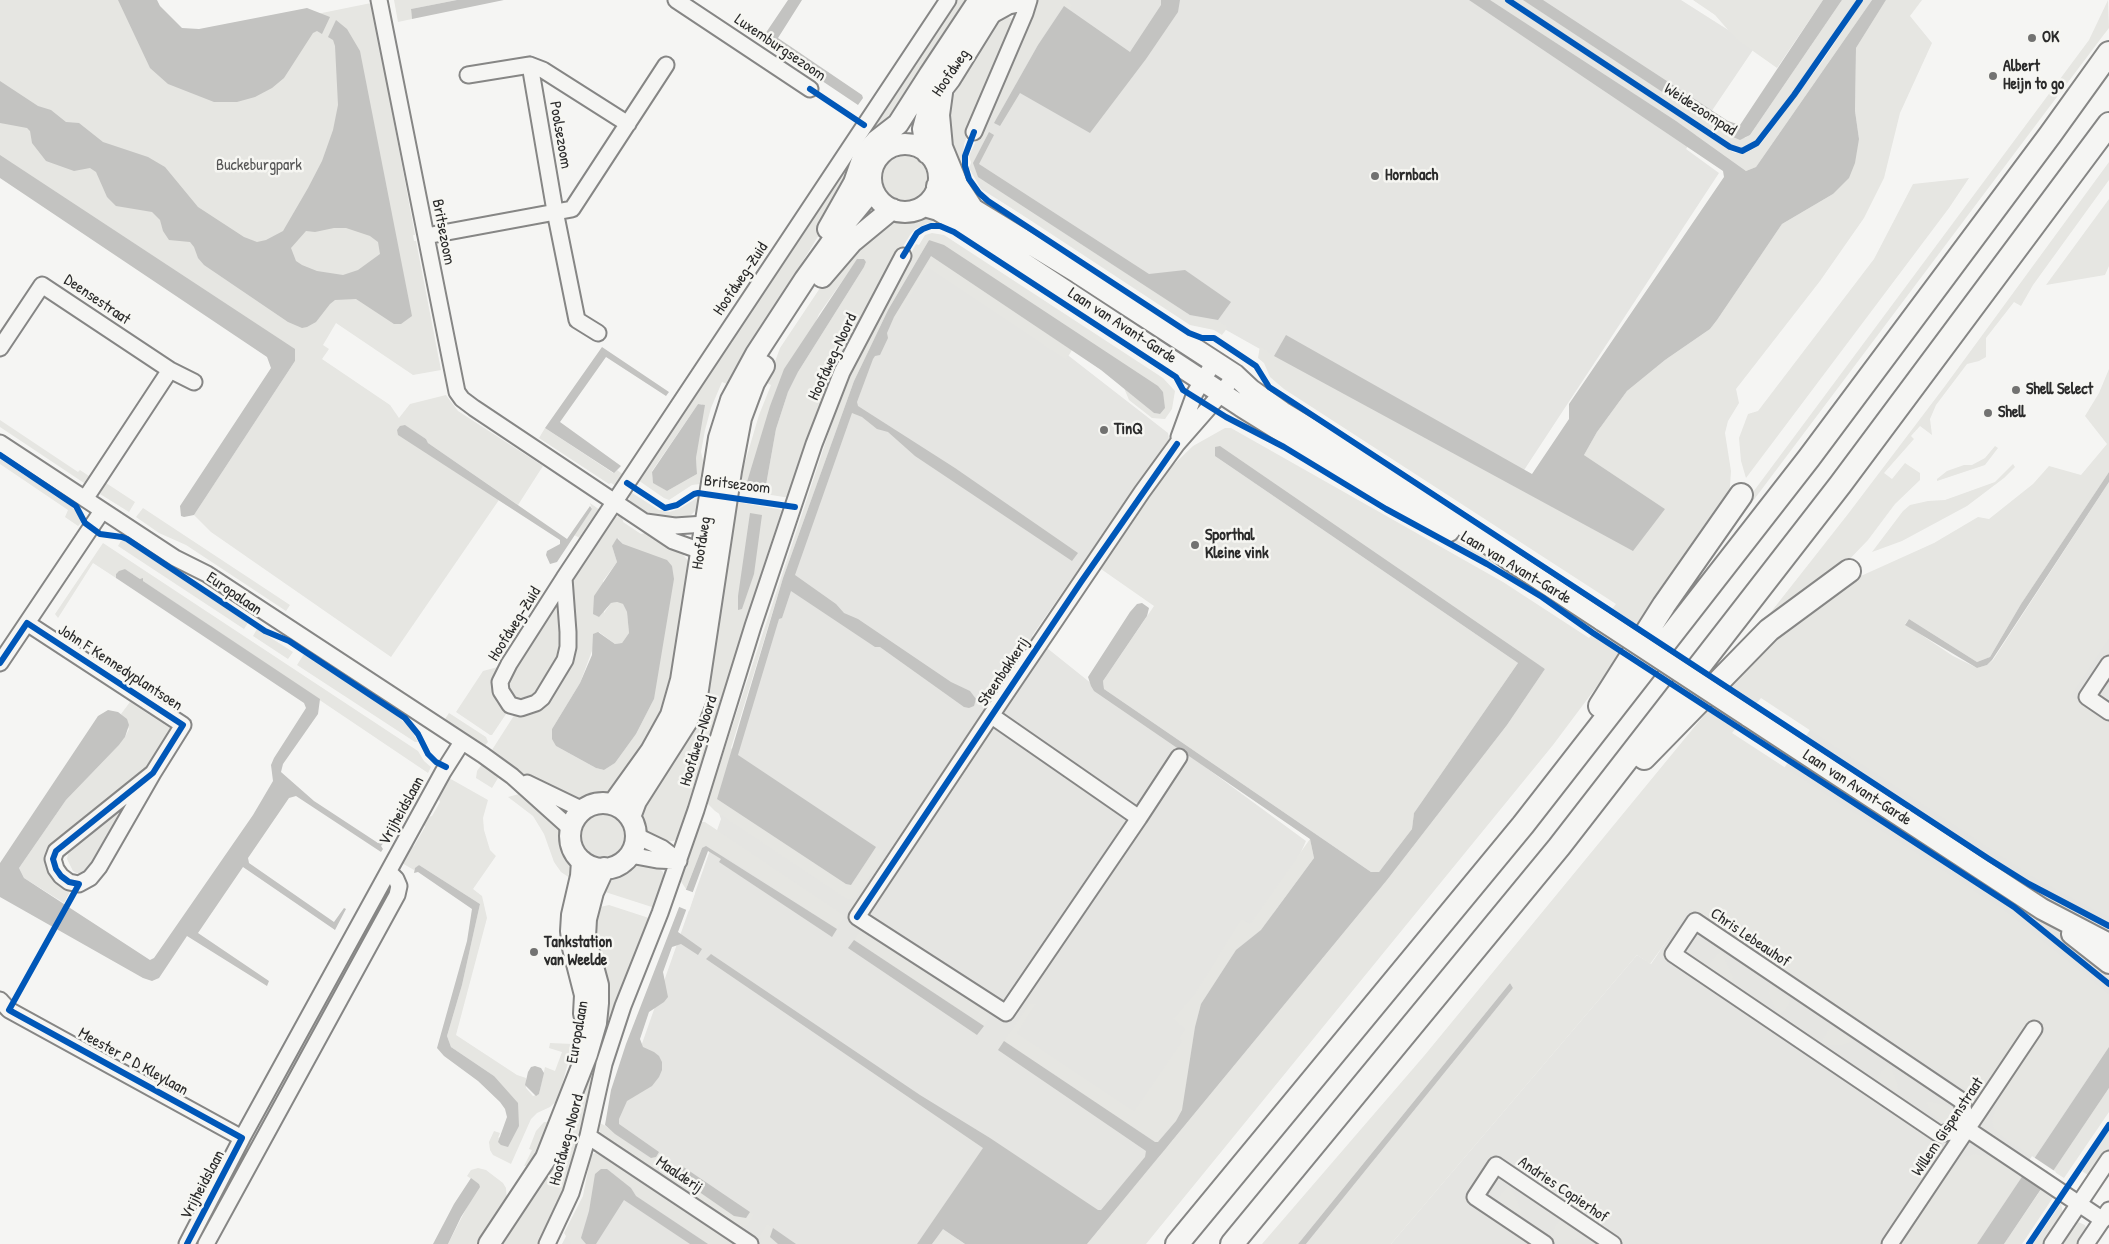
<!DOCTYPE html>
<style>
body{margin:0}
canvas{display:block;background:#f5f5f3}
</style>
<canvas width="2109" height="1244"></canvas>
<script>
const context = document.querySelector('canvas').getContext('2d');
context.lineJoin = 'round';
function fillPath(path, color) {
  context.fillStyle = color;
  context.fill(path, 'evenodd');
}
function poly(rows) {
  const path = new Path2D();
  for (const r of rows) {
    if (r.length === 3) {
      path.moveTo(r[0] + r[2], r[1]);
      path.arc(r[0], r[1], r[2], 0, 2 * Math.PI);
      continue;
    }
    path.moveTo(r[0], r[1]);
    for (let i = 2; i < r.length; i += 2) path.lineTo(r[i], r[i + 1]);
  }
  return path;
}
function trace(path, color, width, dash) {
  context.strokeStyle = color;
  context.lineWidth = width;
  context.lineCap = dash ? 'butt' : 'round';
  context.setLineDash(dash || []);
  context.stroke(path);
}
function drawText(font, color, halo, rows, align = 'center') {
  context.font = font + ' "Patrick Hand",sans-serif';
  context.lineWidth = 5;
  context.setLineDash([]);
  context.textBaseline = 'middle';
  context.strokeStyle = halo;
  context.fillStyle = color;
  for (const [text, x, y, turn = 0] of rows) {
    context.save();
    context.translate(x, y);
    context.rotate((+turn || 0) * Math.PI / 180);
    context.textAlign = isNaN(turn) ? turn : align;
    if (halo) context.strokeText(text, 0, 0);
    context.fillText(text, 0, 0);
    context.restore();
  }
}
const built = poly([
 [1036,0,1681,0,1755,47,1686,149,1719,173,1511,490,1219,326,1200,325,981,189,969,168],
 [930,248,1168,433,1169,439,1032,636,1092,684,1306,841,1167,1149,1093,1220,924,1244,562,1244,593,1183,721,819,718,811,784,592,873,353],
 [2109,620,2109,1072,1992,1244,1391,1244,1637,955,1651,964,1810,730,2022,747]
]);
const green = poly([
 [0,0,148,0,178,37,307,16,376,2,377,11,374,16,415,235,413,235,414,241,416,241,441,370,413,375,336,323,323,345,329,349,322,359,390,405,399,418,410,404,446,395,458,411,543,466,518,505,428,443,426,439,404,425,404,426,501,497,391,657,211,532,194,515,295,361,0,163],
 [394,0,457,0,411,9,412,19,398,22],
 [956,0,968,0,895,113,877,129,873,127],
 [1036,0,1067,0,1072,5,1070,10,1063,6,1038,45,994,123,989,111],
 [1490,0,1503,0,1729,150,1735,153,1746,153,1760,145,1824,59,1863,0,1872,0,1756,167,1746,171,1676,121],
 [1514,0,1523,0,1726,134,1745,138,1750,135,1842,0,1857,0,1779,112,1754,143,1748,147,1740,148,1732,146],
 [1693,0,1823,0,1777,68,1736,39,1715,15],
 [1886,0,1922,0,1910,16,1932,43,1900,113,1884,178,1864,218,1820,281,1736,389,1739,403,1728,421,1725,433,1731,471,1729,501,1678,578,1553,745,1146,1244,1087,1244,1387,880,1507,725,1545,669,1215,456,1518,663,1414,813,1412,829,1379,872,1371,872,1104,689,1103,681,1154,606,1101,569,1168,470,1193,446,1225,428,1231,428,1503,582,1589,638,1616,604,1284,389,1270,377,1264,363,1258,358,1260,346,1273,355,1522,490,1665,509,1584,455,1597,432,1627,391,1665,360,1710,329,1717,320,1782,224,1833,194,1859,139,1855,111,1856,48],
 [2108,0,2109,28,2102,37,1698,574,1736,515,2089,40],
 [1005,15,1016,21,998,64,969,122,971,126,964,144,962,167,966,180,977,196,988,206,1183,334,977,201,947,145,948,97,991,28],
 [980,132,989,132,973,163,978,177,1191,316,1218,321,1228,327,1222,335,1214,330,1190,325,998,199,983,186,975,175,969,156],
 [905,178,22],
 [851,159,852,170,835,209,727,384,722,382,711,408,705,430,701,452,704,465,703,481,700,484,692,485,669,500,664,498,635,478],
 [698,404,702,404,696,458,697,474,667,491,653,482,652,471],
 [2109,162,2109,180,2033,285,2021,306,2014,302,1986,338,1986,357,1979,361,1967,364,1936,405,1930,419,1932,435,1920,426,1911,436,1914,439,1884,473,1892,479,1905,463,1920,473,1920,480,1895,504,1868,540,1843,566,1745,645,1848,514,1945,386],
 [1969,178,1949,208,1746,478,1741,461,1739,438,1748,414,1758,411,1874,259,1913,184],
 [2109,199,2109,266,2105,275,2046,285],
 [924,214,962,234,939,222,928,223,915,229,910,235,883,280,836,370,790,498,740,490,738,486,759,415,771,385,767,383,780,348,828,276,893,218],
 [864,259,866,262,864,267,798,372,788,392,776,429,766,485,747,482,819,314,857,260],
 [932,233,944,235,1163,378,1175,391,1172,409,1165,419,1152,418,1129,400,1124,388,1154,413,1160,414,929,240,888,310,854,381,783,578,731,748,851,885,876,847,887,852,856,897,848,900,715,811,707,803,847,377,860,348,916,244,919,245,925,235],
 [932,255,1072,350,1066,360,928,268,896,320,894,317],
 [2109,369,2109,472,2021,604,1990,657,1977,662,1909,619,1905,624,1953,656,1977,668,1987,665,1993,660,2109,482,2109,639,2071,696,2109,721,2109,917,2036,879,1761,698,1732,733,2010,914,2109,994,2109,1047,2034,1158,2000,1135,1994,1128,1992,1120,1997,1104,1993,1102,2043,1029,2031,1021,1990,1083,1976,1093,1969,1092,1690,909,1650,964,1637,955,1391,1244,1306,1244,1513,988,1510,983,1298,1244,1262,1244,1424,1056,1728,686,1765,645,1852,580,1934,543,1978,517,1989,519,2033,484,2049,466,2081,475,2107,444,2085,416,2099,393],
 [1239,413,1513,573,1589,622,1587,624,1497,566,1236,419],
 [0,420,78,472,80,470,89,476,84,483,0,427],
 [545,428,613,473,617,470,624,475,616,486,611,483,609,484,539,438],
 [1995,446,1998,448,1985,465,1937,481,1937,479,1947,471,1964,465,1972,465,1985,458],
 [0,459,70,505,77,512,81,523,78,526,65,517,68,510,0,464],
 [2013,464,2015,467,2004,478,1967,506,1902,541,1872,552,1903,511,1910,505,1928,501,1945,500,1995,482],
 [106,483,135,502,129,512,100,494],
 [629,491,659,510,669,512,679,509,697,498,704,498,703,503,691,515,675,520,649,515,642,511,630,503],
 [731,501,783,510,785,514,680,835,674,841,663,842,646,833,642,827,638,813],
 [590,503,600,510,582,539,574,535,592,509],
 [143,508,290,605,286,611,186,545,159,533,136,517],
 [622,515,623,522,641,534,649,532,679,549,691,565,671,706,608,795,576,801,533,780,490,753,515,714,531,713,543,706,563,675,573,577,609,519],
 [618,538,623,544,654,699,636,734,615,763,604,770,596,768,556,746,552,729,580,683,599,632,615,644,622,643,629,633,627,612,623,604,617,602,611,603,604,613,603,581,617,562,612,546],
 [122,539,248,623,244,629,118,546],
 [103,543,418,751,424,761,431,767,428,773,125,569,116,574,116,578,93,563,58,618,55,614],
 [558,599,562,644,557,662,534,697,528,700,519,700,512,695,508,689,507,682,510,675],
 [257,629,293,652,288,659,253,636],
 [304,654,396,715,410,728,418,742,415,742,297,665],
 [498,667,501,668,493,682,494,694,497,703,508,711,492,735,490,735,456,712,483,671],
 [130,702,173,730,150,765,47,851,46,867,52,880,64,887,72,888,64,903,24,878,19,868,66,800,119,745,125,737,129,729,121,714],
 [1757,709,2026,885,2062,904,2073,916,2072,917,1755,711],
 [449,713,486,737,488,742,483,748,443,722],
 [482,764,497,775,498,778,492,788,476,778,477,771],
 [449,778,488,800,483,818,484,830,490,850,496,856,473,889,482,896,487,918,456,1035,517,1075,526,1078,526,1088,533,1096,539,1094,545,1067,555,1071,562,1052,549,1048,550,1043,573,1044,558,1100,550,1107,537,1113,531,1119,511,1164,493,1155,490,1150,489,1142,494,1131,500,1133,498,1138,519,1126,494,1076,451,1047,447,1036,462,985,480,904,419,865,414,870,400,862,409,848,414,846,425,827,423,822,426,818,432,816,440,802,438,796],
 [142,790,87,872,80,875,73,871,67,859,68,854,90,832],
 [519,794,529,797,561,829,565,847,574,862,576,882,561,872,554,862,544,834,533,816,508,797],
 [603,836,22],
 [700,822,705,822,845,916,837,929,724,856,702,848,686,889,680,880,697,826],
 [1310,839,1314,858,1261,930,1236,950,1201,1004,1195,1027,1182,1110,1176,1121,1158,1142,1155,1142,1004,1041,1029,1004,1036,1004,1017,1033,1134,1111,1182,1041,1179,1038,1185,1029,1173,1019,1196,992,1241,919,1250,924],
 [638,864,655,865,663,872,664,883,655,908,599,890,610,876],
 [609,905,652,919,570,1185,539,1244,499,1244,503,1235,541,1183,560,1149,589,1068,594,906,600,907],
 [862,927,991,1014,984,1026,854,940],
 [2059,938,2098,962,2101,972,2100,973,2057,939],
 [1722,952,1732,975,1733,980,1729,981,1711,969,1709,964,1716,955],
 [1769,986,1780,992,1791,1001,1785,1011,1778,1015,1770,998],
 [1831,1025,1852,1039,1851,1042,1842,1045,1824,1045,1822,1043,1823,1039],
 [1888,1064,1892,1069,1897,1082,1898,1093,1875,1079],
 [2109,1088,2109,1112,2064,1178,2053,1171],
 [1928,1101,1941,1104,1955,1109,1953,1118,1948,1127,1933,1115,1926,1103],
 [544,1122,547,1122,550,1126,535,1159,529,1165,524,1166,532,1150,529,1149,536,1131],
 [597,1122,604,1125,648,1157,656,1157,659,1152,664,1155,658,1164,654,1167,646,1167,604,1139,600,1134],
 [2109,1130,2109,1151,2091,1177,2082,1171],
 [595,1153,601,1153,736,1244,708,1244,636,1196,631,1188,607,1169,589,1211,581,1238,586,1244,571,1244,564,1233,583,1196,591,1155],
 [1976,1154,1987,1157,1989,1154,2023,1175,1977,1244,1898,1244,1951,1164,1955,1165,1964,1157],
 [677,1164,682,1166,679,1171,746,1218,750,1212,754,1215,748,1225,739,1228,735,1227,673,1185,670,1177],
 [478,1168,486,1170,503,1183,506,1188,507,1202,481,1244,448,1244,479,1184,467,1176,471,1170],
 [1511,1187,1521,1210,1521,1214,1518,1216,1500,1204,1497,1199,1506,1188],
 [2042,1188,2054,1196,2022,1244,2004,1244],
 [2061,1203,2063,1214,2061,1223,2046,1244,2033,1244],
 [1559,1220,1580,1234,1580,1238,1570,1240,1552,1240,1550,1238,1551,1234],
 [2078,1222,2085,1225,2088,1233,2080,1244,2059,1244,2073,1224],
 [767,1224,773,1228,770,1237,778,1244,762,1244,759,1236],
 [942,1229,965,1244,932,1244]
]);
const water = poly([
 [118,0,157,0,160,6,182,28,199,29,307,8,330,17,322,34,317,31,313,33,284,78,272,88,255,97,237,102,214,102,168,84,150,68],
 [457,0,504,0,412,19,411,9],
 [788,0,802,0,778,38,862,95,863,98,858,105,761,40],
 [1161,0,1180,0,1178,12,1146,59,1090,133,1020,93,1000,126,994,123,1038,45,1064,6,1130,52,1161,5],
 [1469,0,1490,0,1676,121,1746,171,1756,167,1872,0,1886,0,1856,48,1855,111,1859,139,1855,163,1849,178,1833,194,1782,224,1717,320,1710,329,1665,360,1627,391,1597,432,1584,455,1665,509,1633,551,1274,356,1286,335,1532,474,1569,419,1569,404,1724,177,1723,171],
 [1523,0,1543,0,1728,121,1740,125,1823,0,1842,0,1750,135,1740,140,1726,134],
 [336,20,347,29,360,51,412,316,401,324,394,324,356,299,335,300,330,304,316,322,307,327,302,328,288,322,204,265,198,258,194,247,190,242,169,240,163,231,160,220,152,212,116,206,107,197,96,172,90,168,74,171,46,161,32,143,30,131,27,128,0,123,0,81,38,106,51,110,66,122,79,123,103,142,148,157,165,167,198,207,244,237,257,242,266,240,283,231,308,188,322,161,333,130,338,105,335,46,333,40,328,37],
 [334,228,346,228,370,236,378,242,380,254,358,270,343,275,317,271,302,265,296,261,291,248,306,231,315,232],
 [989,132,994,135,979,164,1149,274,1185,270,1231,302,1218,320,1190,315,978,177,973,163],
 [0,155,295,349,295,361,194,515,184,517,181,516,180,506,271,368,267,357,0,178],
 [929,240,944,245,1158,386,1163,392,1165,408,1160,414,1154,413,1101,370,931,256,894,317,887,333,888,338,880,355,875,356,873,359,857,402,858,406,955,468,1078,553,1072,561,915,456,888,432,877,429,862,417,852,413,795,575,836,604,844,613,858,619,951,682,970,691,976,699,974,706,969,708,964,707,880,647,875,647,791,591,782,618,779,619,738,755,876,847,851,885,846,884,717,799,783,578,854,381,888,310],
 [857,259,864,259,866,262,864,267,798,372,788,392,776,429,766,485,747,482,770,406,784,369],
 [602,347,669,392,666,396,606,357,560,422,621,466,614,473,545,428],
 [698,404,705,405,696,458,697,474,667,491,653,483,652,472],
 [405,425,426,439,428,443,567,539,590,506,592,509,557,562,550,564,546,555,547,551,560,544,560,540,398,435,397,430,400,426],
 [1220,446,1545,669,1507,725,1387,880,1087,1244,965,1244,943,1229,932,1244,917,1244,983,1148,706,959,711,954,920,1095,990,1138,1098,1210,1101,1210,1145,1157,1146,1151,998,1050,1004,1041,1155,1142,1158,1142,1176,1121,1182,1110,1195,1027,1201,1004,1236,950,1261,930,1314,858,1310,839,1094,691,1091,686,1088,677,1130,612,1137,604,1142,603,1149,608,1147,616,1103,681,1104,689,1371,872,1379,872,1412,829,1414,813,1518,663,1215,456,1215,447],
 [2109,472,2109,482,1992,660,1987,665,1977,668,1905,625,1909,619,1977,662,1990,657,2021,604],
 [750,513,762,515,754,574,742,609,738,610,738,596],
 [617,538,623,544,667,560,672,566,674,579,654,699,636,734,615,763,604,770,596,768,556,746,552,739,552,729,580,683,592,655,593,634,598,632,615,644,622,643,629,633,627,612,623,604,617,602,611,603,599,617,593,614,594,596,617,562,612,546],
 [125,569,140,579,143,578,143,581,320,699,318,714,283,764,281,772,314,801,378,843,381,839,385,841,381,846,383,849,381,852,296,796,289,798,248,858,249,863,334,922,344,908,346,909,335,930,243,867,198,933,269,981,267,986,187,936,159,978,152,981,143,978,0,897,0,863,98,716,108,710,118,712,127,719,129,725,125,737,119,745,66,800,19,868,24,878,150,960,154,958,253,815,273,781,271,765,274,758,306,708,304,703,116,578,116,574,119,571],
 [706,846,837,929,832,937,719,862,721,859,708,851,678,932,702,949,698,955,681,944,672,947,663,972,668,997,664,1002,649,1012,640,1039,643,1047,654,1052,659,1056,662,1062,662,1070,659,1077,652,1086,627,1101,619,1119,619,1124,659,1152,656,1157,651,1158,615,1134,605,1125,611,1090,626,1044,702,848],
 [419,865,480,904,462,985,447,1036,451,1047,494,1076,518,1103,519,1126,508,1147,501,1145,498,1142,507,1117,505,1109,500,1102,478,1081,444,1056,437,1048,467,941,472,909,418,872,414,873,415,868],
 [854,940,984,1026,977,1035,848,948],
 [1510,983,1513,988,1306,1244,1298,1244],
 [2109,1047,2109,1088,2004,1244,1977,1244],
 [535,1066,541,1068,544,1073,539,1094,536,1096,525,1085,528,1072,531,1067],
 [682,1166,750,1212,746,1218,734,1216,682,1180,679,1171],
 [601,1169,607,1169,631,1188,636,1196,708,1244,690,1244,624,1200,596,1244,586,1244,581,1238,589,1211,595,1174],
 [471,1178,479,1184,480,1187,461,1217,448,1244,433,1244,454,1204],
 [773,1228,796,1244,778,1244,770,1237]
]);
const pier = poly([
 [684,889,695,893,689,911,677,906],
 [2032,1156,2056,1172,2044,1190,2020,1174]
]);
const minor = poly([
 [379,0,457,392,462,399,474,408,673,541,701,551,711,546],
 [676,0,810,89],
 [989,17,1009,6,1028,2],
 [530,65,555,211,577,320,598,333],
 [468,75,530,65,543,70,628,124],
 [974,132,1025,13,1029,0],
 [426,236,572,209,666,65],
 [0,348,42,285,170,370,85,499],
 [170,370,194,382],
 [1179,437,1195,393,1214,362],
 [0,443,175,558,207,574,483,755,512,776,571,829],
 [646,522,675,526,705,524,711,530],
 [564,578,948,0],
 [564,578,568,632,568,647,565,660,542,698,536,703,521,708,510,705,501,691,500,682,509,664,564,578],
 [27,623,183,725,153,773,56,851,53,859,56,869,61,876,69,882,79,884,90,878,99,867,153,773],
 [0,663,102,511],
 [2109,664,2087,697,2109,712],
 [992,716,1139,818,1006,1013,857,917,1000,702,1142,492,1177,444,1219,396,1235,375],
 [527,783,583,810],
 [1139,818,1179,757],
 [637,836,662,848,679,861],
 [630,855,657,860,679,861],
 [0,1000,9,1010,242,1138],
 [1967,1129,1962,1101,1695,921,1673,954,1939,1134,1967,1129,2103,1220],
 [588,1136,750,1244],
 [187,1244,242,1138,443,772,462,742],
 [206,1244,397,895,399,886,396,879,389,872],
 [547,1244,571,1193,588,1136,604,1064,623,1006,660,913,696,810,753,626,814,444,842,372,903,256],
 [1545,1244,1475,1197,1496,1165,1613,1244],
 [1890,1244,2034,1029],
 [2052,1244,2109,1159],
 [2086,1244,2109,1210]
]);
const major = poly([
 [924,87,930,74,979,0],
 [942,93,939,115,942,147,958,186,973,209],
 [905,178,34],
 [927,153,923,129,929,106,950,79,999,0],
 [937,186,957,203,973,209,1078,273,1235,375,1251,390,1282,412,1372,466,1473,532,1510,560,1603,621],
 [924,206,938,210,999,247,1241,406,1339,467,1449,531],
 [828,229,854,183,864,154,876,141,898,124,930,74],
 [822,277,852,242,892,209],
 [1748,716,2042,909,2109,944],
 [603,836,33],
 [613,804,651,751,671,715,681,680,719,438,731,400,756,354,805,279,846,222,873,189],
 [630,817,636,801,687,721,697,696,731,471,741,418,754,383,764,366],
 [582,861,581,876,572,915,571,931,573,948,585,995,584,1014],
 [2072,934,2109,963],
 [489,1244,546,1158,587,1054,596,1023,598,1003,598,985,585,937,586,919,593,892,604,868]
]);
const highway = poly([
 [1600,706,1664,605,1741,495],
 [1644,758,1769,630,1849,571],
 [1177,1244,1523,825,1809,458,2050,135,2109,53],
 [1232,1244,1559,847,1840,485,2109,124]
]);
const majorBridge = poly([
 [1603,621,1748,716]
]);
const cycleway = poly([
 [1508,0,1730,147,1742,151,1757,143,1794,95,1860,0],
 [810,89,864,125],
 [974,132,965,156,965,166,969,179,979,193,988,201,1189,333,1202,338,1214,338,1256,366,1269,387,1283,396,1989,859,2029,884,2109,926],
 [903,256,917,233,923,229,931,226,940,226,954,232,1176,377,1183,390,1226,417,1284,447,1386,509,1487,564,1542,597,1593,633,2014,907,2109,984],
 [0,455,76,506,85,523,100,534,122,537,127,539,265,631,289,641,405,718,418,734,428,754,436,762,446,767],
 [627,483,665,508,677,505,694,494,698,493,795,507],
 [0,663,27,623,183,725,153,773,56,851,53,859,56,869,61,876,69,882,79,884,9,1010,242,1138,187,1244],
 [857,917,1081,582,1177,444],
 [2029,1244,2109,1125]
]);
const markers = [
 [2032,38,5,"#727271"],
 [1993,76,5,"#727271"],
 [1375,176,5,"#727271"],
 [2016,390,5,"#727271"],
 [1988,413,5,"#727271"],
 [1104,430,5,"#727271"],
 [1195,545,5,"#727271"],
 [534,952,5,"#727271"]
];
const poiNames = [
 ["OK",2042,38],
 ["Albert",2003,67],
 ["Heijn to go",2003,85],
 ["Hornbach",1385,176],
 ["Shell Select",2026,390],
 ["Shell",1998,413],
 ["TinQ",1114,430],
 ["Sporthal",1205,536],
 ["Kleine vink",1205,554],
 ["Tankstation",544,943],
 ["van Weelde",544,961]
];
const streetNames = [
 ["Luxemburgsezoom",780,48,34],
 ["Hoofdweg",951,73,-56],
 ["Weidezoompad",1700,110,33],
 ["Poolsezoom",560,135,80],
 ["Britsezoom",443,232,79],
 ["Hoofdweg-Zuid",741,279,-56],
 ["Deensestraat",97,300,34],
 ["Laan van Avant-Garde",1122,326,33],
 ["Hoofdweg-Noord",833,357,-65],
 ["Britsezoom",737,485,7],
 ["Hoofdweg",702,543,-81],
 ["Laan van Avant-Garde",1516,568,31],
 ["Europalaan",234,594,34],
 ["Hoofdweg-Zuid",515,624,-58],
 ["John F Kennedyplantsoen",120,668,33],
 ["Steenbakkerij",1004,672,-56],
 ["Hoofdweg-Noord",699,741,-73],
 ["Laan van Avant-Garde",1857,788,33],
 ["Vrijheidslaan",402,811,-61],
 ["Chris Lebeauhof",1750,938,34],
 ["Europalaan",578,1032,-80],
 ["Meester P D Kleylaan",133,1062,29],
 ["Willem Gispenstraat",1948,1127,-56],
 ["Hoofdweg-Noord",567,1140,-75],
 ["Maalderij",679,1175,34],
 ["Vrijheidslaan",203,1185,-62],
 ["Andries Copierhof",1563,1190,34]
];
const parkNames = [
 ["Buckeburgpark",259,166]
];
fillPath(built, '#e5e5e2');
fillPath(green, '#e6e6e2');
fillPath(water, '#c3c3c1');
fillPath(pier, '#f5f5f3');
trace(minor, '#868685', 19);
trace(major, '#868685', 24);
trace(highway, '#868685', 26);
trace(minor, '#f5f5f3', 15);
trace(major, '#f5f5f3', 20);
trace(highway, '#f5f5f3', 22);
trace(majorBridge, '#868685', 24, []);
trace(majorBridge, '#f5f5f3', 20);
trace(cycleway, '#0057b8', 6);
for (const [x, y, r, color] of markers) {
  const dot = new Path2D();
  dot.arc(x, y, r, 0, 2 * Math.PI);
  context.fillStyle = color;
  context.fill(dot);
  trace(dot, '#f6f6f2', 2);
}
drawText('bold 16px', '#2b2b2b', '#f6f6f2', poiNames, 'left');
drawText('16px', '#2b2b2b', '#f6f6f2', streetNames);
drawText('16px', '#565656', '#f6f6f2', parkNames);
</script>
